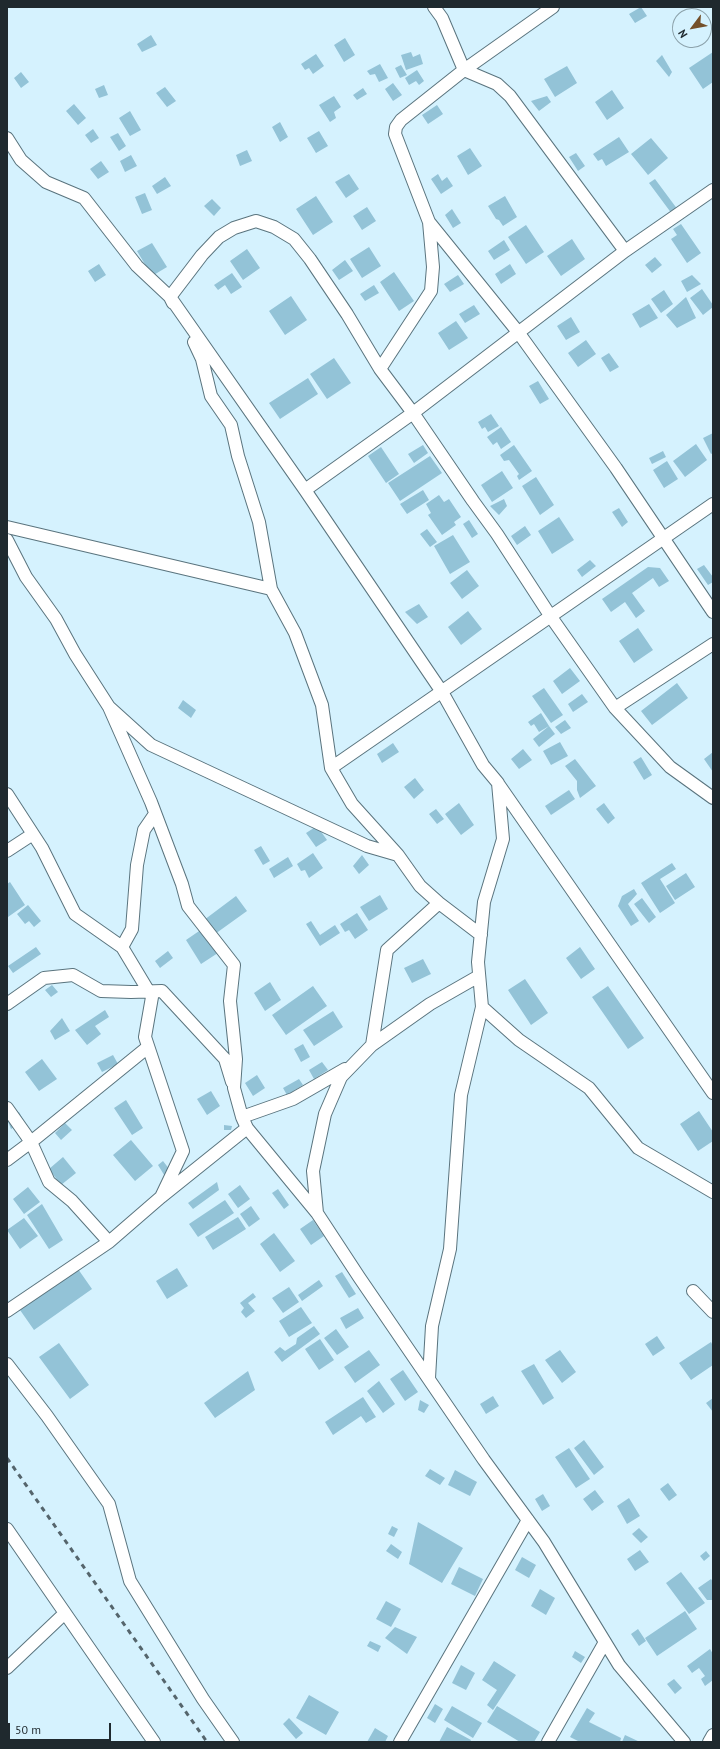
<!DOCTYPE html>
<style>
body{margin:0}
#map{position:relative;width:720px;height:1749px;overflow:hidden;background:#d5f2fe;font-family:"PT Sans",sans-serif}
canvas{display:block}
.frame{position:absolute;inset:0;border:8px solid #1f292e;pointer-events:none}
.north{position:absolute;left:672px;top:8px;width:40px;height:40px;box-sizing:border-box;background:#d5f2fe;border:1px solid #8ca2ab;border-radius:50%;rotate:238deg;font-size:11px;font-weight:700;line-height:16px;text-align:center;color:#1f292e}
.north::after{content:'';display:block;margin:auto;width:14px;height:18px;background:#74502a;clip-path:polygon(50% 0,100% 100%,50% 72%,0 100%)}
.scale{position:absolute;left:8px;top:1723px;width:103px;height:18px;box-sizing:border-box;border:2px solid #1f292e;border-top:0;padding-left:5px;font-size:12px;line-height:14px;white-space:nowrap;color:#1f292e;-webkit-text-stroke:3px #d5f2fe;paint-order:stroke}
</style>
<div id="map">
<canvas width="720" height="1749"></canvas>
<div class="frame"></div>
<div class="north">N</div>
<div class="scale">50 m</div>
</div>
<script>
const context = document.querySelector('canvas').getContext('2d');
context.lineJoin = 'round';
function fillPath(path, color) {
  context.fillStyle = color;
  context.fill(path, 'evenodd');
}
function poly(rows) {
  const path = new Path2D();
  for (const r of rows) {
    path.moveTo(r[0], r[1]);
    for (let i = 2; i < r.length; i += 2) path.lineTo(r[i], r[i + 1]);
  }
  return path;
}
function trace(path, color, width, dash) {
  context.strokeStyle = color;
  context.lineWidth = width;
  context.lineCap = dash ? 'butt' : 'round';
  context.setLineDash(dash || []);
  context.stroke(path);
}
const building = poly([
 [641,7,647,16,635,23,629,14],
 [151,35,157,45,142,52,137,44],
 [345,38,355,55,344,62,334,45],
 [411,52,413,57,420,54,423,64,406,70,401,55],
 [713,52,713,82,703,89,689,68],
 [316,54,324,66,313,74,309,68,305,70,301,64],
 [662,55,672,72,669,77,656,61],
 [380,64,388,78,379,82,375,74,370,75,367,71],
 [401,65,407,75,400,78,395,68],
 [567,66,577,83,555,97,544,79],
 [417,70,424,81,419,85,416,81,409,85,405,78],
 [21,72,29,82,21,88,14,78],
 [393,83,402,95,393,101,385,89],
 [104,85,108,95,99,98,95,89],
 [165,87,176,101,167,107,156,93],
 [363,88,367,94,357,100,353,95],
 [612,90,624,108,607,120,595,102],
 [334,96,341,107,334,112,336,118,330,122,319,105],
 [547,96,551,102,539,111,531,101],
 [74,104,86,118,78,125,66,111],
 [437,105,443,114,428,124,422,115],
 [130,111,141,130,130,136,119,118],
 [280,122,288,137,280,142,272,127],
 [93,129,99,138,91,143,85,135],
 [319,131,328,146,316,153,307,138],
 [118,133,126,146,119,151,110,137],
 [619,137,629,152,606,166,602,159,598,161,593,154],
 [651,138,668,158,648,175,631,154],
 [470,148,482,166,468,175,457,156],
 [247,150,252,161,240,166,236,155],
 [576,153,585,166,578,171,569,157],
 [131,155,137,166,125,172,120,161],
 [101,161,109,172,98,179,90,169],
 [349,174,359,189,346,198,335,182],
 [438,174,442,181,447,177,453,186,441,194,431,179],
 [165,177,171,186,157,194,152,186],
 [655,179,678,210,672,214,649,183],
 [145,193,152,210,142,214,135,197],
 [316,196,333,222,313,235,296,209],
 [505,196,517,217,503,226,499,220,496,219,488,206],
 [212,199,221,208,214,216,204,206],
 [367,207,376,221,362,230,353,216],
 [452,209,461,223,453,228,445,215],
 [681,224,701,253,687,263,671,239,677,235,673,229],
 [526,225,544,252,526,264,508,237],
 [572,239,585,259,561,276,547,256],
 [504,240,510,250,494,260,488,251],
 [152,243,167,267,152,276,137,251],
 [369,247,381,266,362,278,350,259],
 [247,249,260,268,243,280,230,261],
 [655,257,662,265,652,273,645,265],
 [345,260,353,271,339,280,332,270],
 [99,264,106,275,95,282,88,271],
 [510,264,516,274,501,284,495,274],
 [394,272,414,301,399,311,380,282],
 [232,273,242,287,231,294,225,285,218,290,214,285],
 [458,275,464,284,450,292,444,284],
 [692,275,701,284,687,292,681,281],
 [374,285,379,293,365,301,360,294],
 [702,289,713,305,713,307,703,315,690,298],
 [664,290,673,304,661,313,651,299],
 [291,296,307,320,285,335,269,311],
 [686,297,696,318,677,328,666,315],
 [649,304,658,318,640,328,632,314],
 [474,305,480,314,465,323,459,314],
 [571,317,580,332,566,340,557,326],
 [456,321,468,338,449,350,438,333],
 [586,340,596,354,578,367,568,353],
 [609,353,619,367,610,372,601,358],
 [334,358,351,383,327,399,310,374],
 [308,378,318,394,280,419,269,403],
 [538,381,549,399,540,404,529,386],
 [491,414,499,426,488,432,485,427,482,429,478,422],
 [501,427,511,442,501,449,497,442,493,445,487,437],
 [713,433,713,453,711,454,703,438],
 [696,444,707,460,685,477,673,461],
 [423,445,428,453,414,463,408,454],
 [514,445,532,471,519,480,517,476,519,474,509,460,504,461,500,455],
 [381,447,399,474,386,483,368,456],
 [663,451,666,457,652,464,649,458],
 [430,456,442,473,400,501,388,483],
 [667,461,678,479,664,488,653,470],
 [502,471,513,488,492,502,481,485],
 [536,477,554,505,540,515,522,486],
 [423,490,429,500,407,514,400,504],
 [439,495,444,502,449,499,461,517,454,522,456,525,442,535,428,515,431,513,426,504],
 [504,499,507,506,499,515,490,506],
 [619,508,628,522,622,527,612,512],
 [559,517,574,540,552,554,538,531],
 [469,520,478,534,472,538,463,524],
 [525,526,531,535,517,545,511,536],
 [427,529,437,542,430,547,420,534],
 [453,535,470,562,450,574,434,546],
 [590,560,596,566,582,577,577,570],
 [704,565,713,577,713,582,708,585,697,569],
 [648,567,660,568,669,581,659,587,653,578,632,593,645,611,636,618,625,602,611,612,602,599],
 [467,570,479,586,462,599,450,583],
 [419,604,428,617,417,624,405,612],
 [468,611,482,629,461,645,448,627],
 [638,628,653,650,634,663,619,641],
 [570,668,580,681,562,694,553,681],
 [677,683,688,698,652,725,641,711],
 [544,688,563,715,551,723,532,696],
 [582,694,588,702,573,712,568,704],
 [183,700,196,710,191,718,178,708],
 [541,713,549,726,539,732,534,724,531,726,528,722],
 [565,720,571,728,561,734,555,727],
 [549,726,555,734,539,747,533,739],
 [560,742,568,756,551,765,543,751],
 [393,743,399,752,382,763,377,754],
 [523,749,532,760,519,769,511,759],
 [713,752,713,772,704,759],
 [641,757,652,775,644,780,633,762],
 [575,759,596,786,580,798,577,790,577,781,565,766],
 [415,778,424,790,414,799,404,787],
 [569,790,575,799,551,815,545,806],
 [459,803,474,825,461,835,445,814],
 [604,803,615,818,608,824,596,809],
 [436,809,444,819,437,824,429,814],
 [317,826,327,840,316,847,306,833],
 [261,846,270,861,263,865,254,850],
 [313,853,323,868,309,878,305,870,301,871,297,864],
 [362,855,369,865,359,874,353,866],
 [288,857,293,866,274,878,269,869],
 [672,863,676,869,660,879,675,903,660,913,641,883],
 [686,873,695,887,675,900,666,886],
 [10,882,25,905,8,917,7,884],
 [634,889,637,894,628,904,639,921,631,926,618,906,622,896],
 [380,895,388,909,369,921,360,907],
 [236,896,247,911,215,934,204,920],
 [642,898,656,917,649,923,634,904],
 [28,905,41,921,34,927,29,921,25,924,17,914],
 [357,913,368,930,355,939,349,930,345,932,340,924],
 [311,921,320,935,335,925,340,933,320,946,306,924],
 [205,927,221,951,201,964,186,940],
 [36,947,41,954,13,973,8,966],
 [580,947,595,969,581,979,566,958],
 [168,951,173,958,160,968,155,961],
 [423,959,431,974,412,983,404,968],
 [525,979,548,1013,531,1025,508,990],
 [270,982,281,1000,265,1011,254,993],
 [52,985,58,992,51,997,45,990],
 [313,986,327,1006,286,1035,272,1015],
 [608,986,644,1038,628,1049,592,997],
 [105,1010,109,1017,95,1026,101,1034,87,1045,75,1030],
 [333,1011,343,1027,314,1046,303,1030],
 [62,1018,70,1031,55,1040,50,1031],
 [303,1044,310,1057,301,1062,294,1049],
 [113,1055,118,1064,102,1072,97,1063],
 [42,1059,57,1079,39,1091,25,1072],
 [322,1062,328,1070,314,1079,309,1070],
 [257,1075,265,1088,253,1096,245,1083],
 [299,1079,303,1085,287,1095,283,1088],
 [211,1091,220,1106,207,1115,197,1099],
 [126,1100,143,1128,132,1135,114,1108],
 [699,1111,713,1132,713,1141,698,1151,680,1124],
 [19,1112,24,1121,11,1129,7,1119],
 [65,1123,72,1130,61,1140,55,1133],
 [224,1125,232,1126,231,1130,224,1130],
 [131,1140,153,1166,135,1181,113,1155],
 [63,1157,76,1173,61,1185,49,1169],
 [163,1161,173,1174,166,1178,158,1165],
 [217,1182,219,1190,193,1209,188,1203],
 [240,1185,250,1199,238,1208,228,1194],
 [28,1187,40,1202,24,1214,13,1199],
 [278,1189,289,1205,284,1209,272,1193],
 [225,1200,234,1213,198,1237,189,1224],
 [42,1204,63,1240,49,1249,27,1215],
 [251,1206,260,1219,249,1227,240,1214],
 [238,1217,246,1229,213,1250,205,1237],
 [24,1218,38,1236,20,1249,7,1230],
 [313,1220,324,1236,311,1245,300,1229],
 [274,1233,295,1261,280,1272,260,1244],
 [177,1268,188,1286,167,1299,156,1281],
 [78,1269,92,1289,34,1330,20,1310],
 [342,1272,356,1294,349,1298,335,1276],
 [319,1280,323,1286,302,1301,298,1295],
 [289,1287,299,1302,283,1313,272,1298],
 [253,1293,256,1297,248,1303,255,1311,246,1318,241,1312,244,1308,240,1303],
 [301,1307,312,1323,289,1337,279,1321],
 [358,1308,364,1318,346,1329,340,1318],
 [314,1326,320,1334,282,1362,274,1352,280,1347,285,1351,296,1344,297,1338],
 [336,1329,349,1347,337,1355,324,1338],
 [657,1336,665,1348,653,1356,645,1344],
 [320,1339,334,1360,319,1370,305,1349],
 [711,1342,713,1346,713,1365,691,1380,679,1363],
 [59,1343,89,1385,70,1399,39,1357],
 [369,1350,380,1365,355,1383,344,1367],
 [560,1350,576,1372,562,1383,545,1360],
 [534,1364,554,1398,543,1405,521,1371],
 [403,1370,418,1392,405,1401,390,1379],
 [248,1371,255,1390,215,1418,204,1403],
 [379,1381,395,1404,383,1413,367,1391],
 [493,1396,499,1406,486,1414,480,1404],
 [363,1397,376,1417,366,1423,361,1416,333,1435,325,1422],
 [713,1398,713,1412,706,1403],
 [420,1400,429,1405,424,1413,418,1410],
 [584,1440,604,1467,594,1475,574,1448],
 [569,1448,590,1479,576,1488,555,1457],
 [430,1469,445,1478,440,1485,425,1476],
 [455,1470,477,1482,470,1496,448,1485],
 [668,1483,677,1495,669,1501,660,1489],
 [595,1490,604,1502,592,1511,583,1499],
 [543,1494,550,1506,542,1511,535,1499],
 [629,1498,640,1516,627,1524,617,1506],
 [418,1522,463,1548,442,1583,409,1564],
 [392,1526,398,1529,394,1537,388,1534],
 [639,1528,648,1537,641,1543,632,1534],
 [391,1544,402,1552,398,1559,386,1551],
 [640,1550,649,1562,635,1571,627,1559],
 [706,1551,710,1556,704,1561,700,1556],
 [522,1557,536,1565,529,1578,515,1570],
 [459,1567,483,1579,475,1596,451,1584],
 [681,1572,705,1603,689,1614,666,1583],
 [711,1579,713,1582,713,1600,707,1600,698,1588],
 [540,1589,555,1598,546,1615,531,1606],
 [386,1601,401,1609,391,1627,376,1619],
 [685,1611,697,1629,657,1656,645,1638],
 [395,1627,417,1637,407,1654,385,1638],
 [638,1629,646,1641,639,1646,631,1634],
 [370,1641,381,1646,378,1652,367,1646],
 [710,1649,713,1654,713,1680,705,1686,701,1679,705,1676,699,1668,692,1673,687,1666],
 [575,1651,585,1657,581,1663,572,1657],
 [494,1661,516,1675,493,1710,487,1705,497,1690,482,1680],
 [461,1665,475,1673,466,1690,452,1683],
 [674,1679,682,1688,675,1694,667,1684],
 [309,1695,339,1712,326,1735,296,1718],
 [435,1704,443,1709,435,1723,427,1718],
 [452,1706,482,1723,473,1738,444,1720],
 [497,1706,540,1732,534,1742,520,1742,487,1722],
 [587,1708,595,1713,589,1722,621,1738,620,1742,580,1742,570,1737],
 [289,1718,303,1733,296,1739,283,1724],
 [447,1727,471,1740,470,1742,439,1742],
 [375,1728,388,1736,385,1742,367,1742],
 [625,1735,640,1742,622,1742]
]);
const minor = poly([
 [434,7,442,18,464,70,497,84,510,96,625,251],
 [7,138,21,160,46,182,84,198,137,266,170,297,173,303],
 [429,222,518,332,616,468,713,612],
 [194,342,202,359,211,396,231,425,238,456,259,522,271,589,295,633,322,705,331,768,352,804,398,855],
 [380,369,431,291,433,267,429,222,395,134,396,127,401,120,464,70,553,7],
 [305,490,413,413,625,251,713,190],
 [7,527,271,589],
 [7,540,26,577,56,619,75,654,109,707,151,745,367,846,398,855,420,886,439,903,481,935],
 [109,707,151,802,182,884,188,906,234,965,230,1001,236,1059,234,1088,242,1117,247,1128,317,1213,359,1277,484,1460,544,1542,619,1665,684,1742],
 [615,708,713,644],
 [331,768,713,504],
 [499,785,713,1093],
 [7,794,42,848,75,914,122,947],
 [155,814,144,830,137,865,132,929,122,947,152,997,145,1037,183,1151,161,1197],
 [7,851,33,834],
 [7,1004,44,978,73,975,101,991,131,992,162,991,225,1059,232,1082],
 [482,1007,519,1040,589,1088,638,1148,713,1192],
 [372,1045,430,1004,479,976],
 [7,1108,31,1142,49,1182,72,1201,109,1242],
 [242,1117,293,1099,345,1069],
 [7,1160,31,1142,148,1047],
 [317,1213,313,1171,325,1114,341,1077,372,1045,387,950,439,903],
 [693,1291,713,1312],
 [7,1311,109,1242,161,1197,247,1128],
 [7,1364,47,1416,109,1504,130,1581,203,1699,233,1742],
 [429,1378,432,1326,450,1249,461,1095,482,1007,478,962,484,902,503,839,498,783,483,765,442,692,305,490,170,297,202,255,219,237,234,228,256,221,274,227,294,239,310,259,347,314,380,369,413,413,473,501,497,534,551,617,615,708,670,767,713,798],
 [7,1529,154,1742],
 [7,1668,65,1613],
 [400,1742,528,1520],
 [548,1742,605,1642],
 [709,1742,713,1735]
]);
const rail = poly([
 [7,1458,207,1742]
]);
fillPath(building, '#93c3d7');
trace(minor, '#5a747e', 14);
trace(minor, '#fff', 12);
trace(rail, '#55656c', 3, [5, 5]);
</script>
